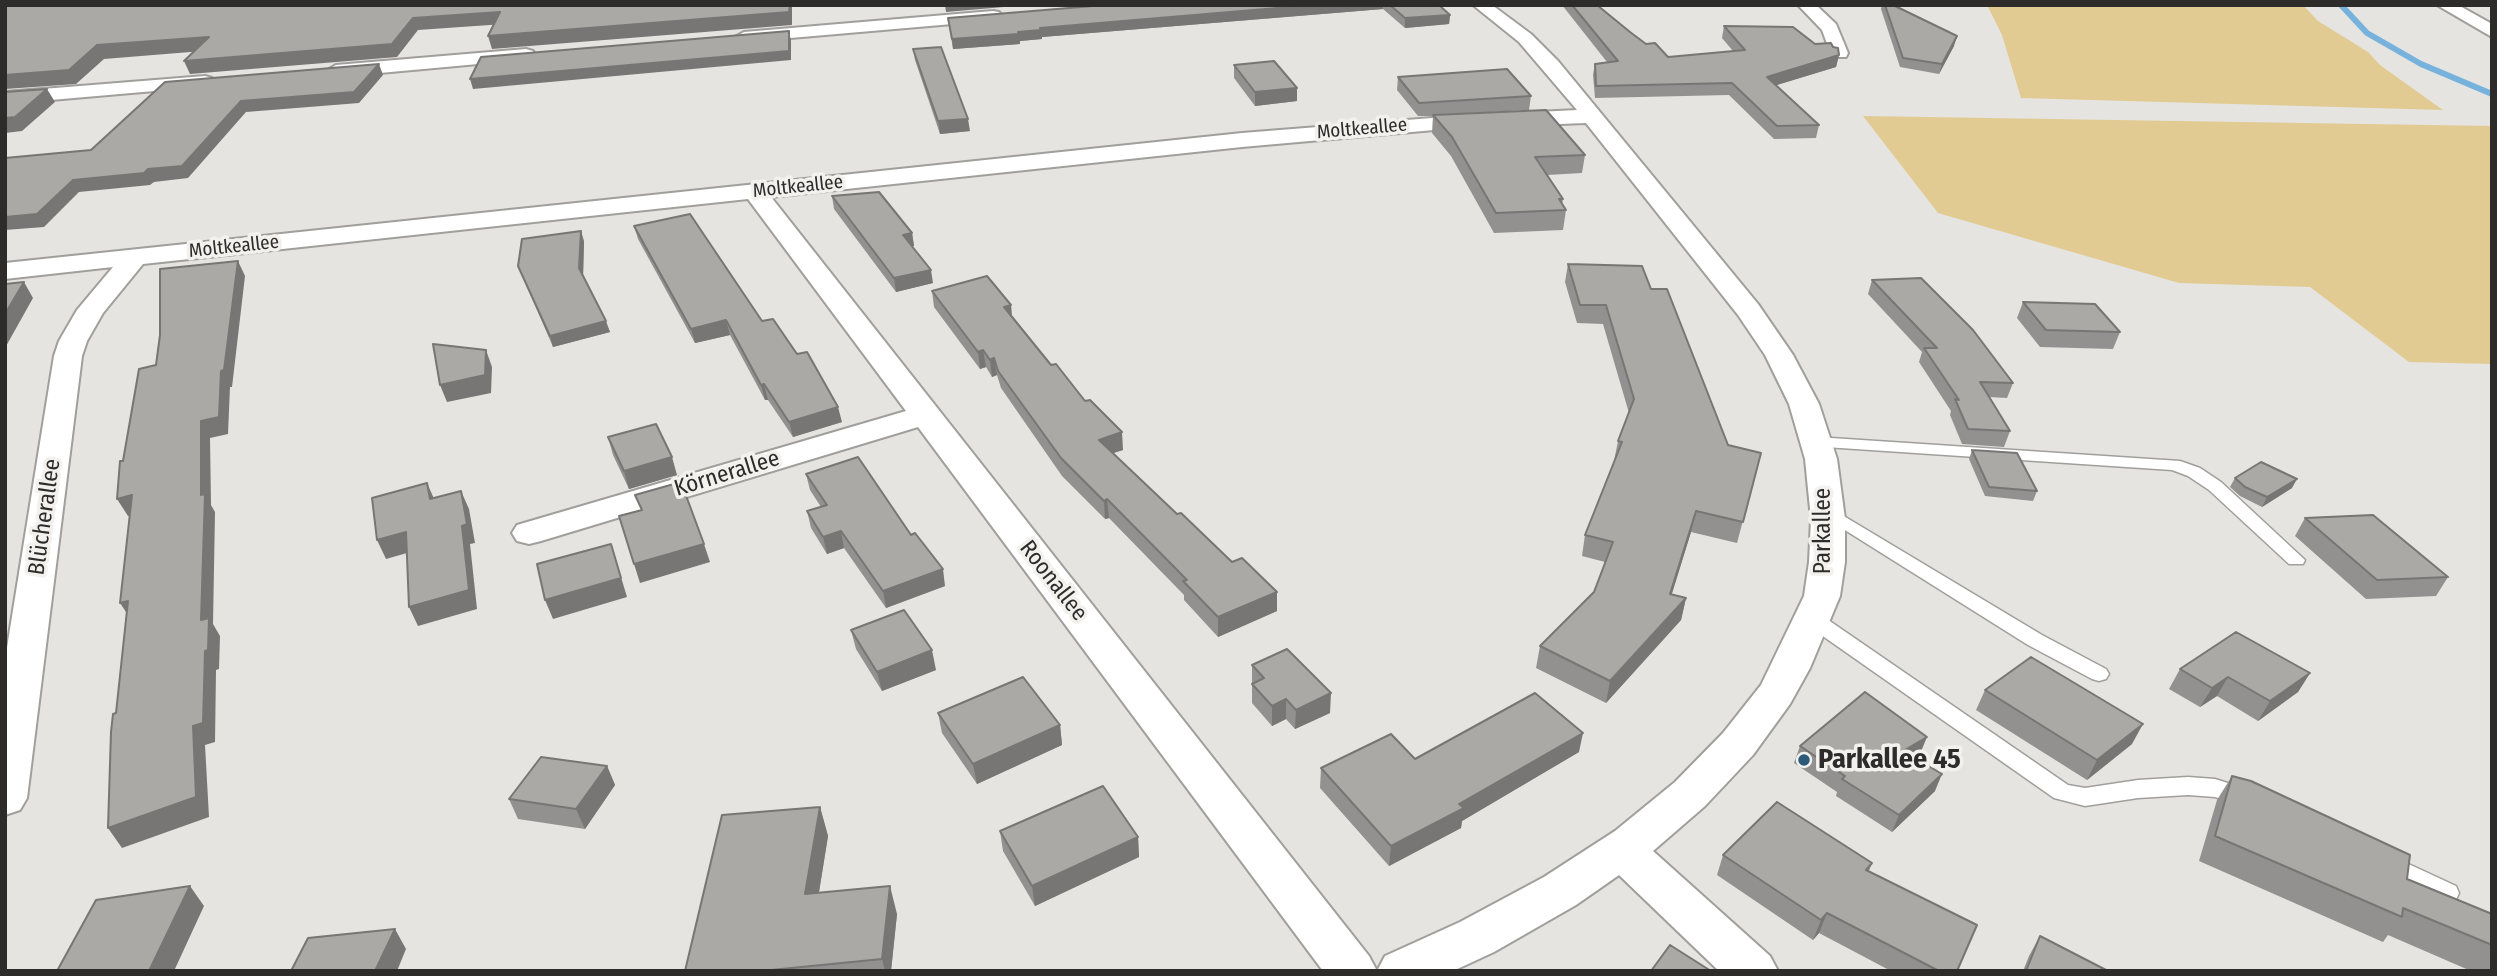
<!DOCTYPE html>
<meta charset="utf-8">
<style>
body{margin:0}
#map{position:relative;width:2497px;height:976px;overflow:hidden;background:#e5e4e1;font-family:"Fira Sans Condensed",sans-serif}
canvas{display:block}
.frame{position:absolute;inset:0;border:7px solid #2d2c2b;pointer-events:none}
</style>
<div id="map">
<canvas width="2497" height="976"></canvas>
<div class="frame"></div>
</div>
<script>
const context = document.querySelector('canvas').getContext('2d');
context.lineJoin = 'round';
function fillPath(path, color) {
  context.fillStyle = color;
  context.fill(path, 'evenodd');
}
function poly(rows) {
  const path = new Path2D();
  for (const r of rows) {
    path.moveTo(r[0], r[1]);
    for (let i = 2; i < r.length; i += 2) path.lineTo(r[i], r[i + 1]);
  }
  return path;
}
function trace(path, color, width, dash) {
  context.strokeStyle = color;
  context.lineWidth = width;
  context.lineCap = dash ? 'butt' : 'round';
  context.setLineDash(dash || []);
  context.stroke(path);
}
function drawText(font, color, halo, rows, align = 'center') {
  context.font = font + ' "Fira Sans Condensed",sans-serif';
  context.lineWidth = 7;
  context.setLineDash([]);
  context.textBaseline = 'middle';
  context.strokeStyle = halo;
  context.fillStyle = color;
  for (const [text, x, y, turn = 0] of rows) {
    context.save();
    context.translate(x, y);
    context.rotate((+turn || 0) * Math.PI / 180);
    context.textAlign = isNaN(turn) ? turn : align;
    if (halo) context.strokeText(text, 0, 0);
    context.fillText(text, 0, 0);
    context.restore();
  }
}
const green = poly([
 [1987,5,2303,5,2318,21,2368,52,2380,65,2443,110,2021,98,2002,35],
 [1863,116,2492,126,2492,364,2409,362,2310,287,2179,283,1938,213]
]);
const stream = poly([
 [2341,5,2367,33,2421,64,2492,94]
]);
const lane = poly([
 [1816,437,2180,461,2200,468,2221,482,2305,560,2303,564,2289,564,2209,490,2188,476,2172,470,1810,446,1808,442,1816,437],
 [1827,506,2042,635,2106,669,2109,674,2106,679,2099,681,2092,679,2028,645,1821,515,1818,511,1821,507,1827,506],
 [1814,613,1821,615,2068,785,2085,788,2138,780,2188,777,2215,779,2253,791,2256,797,2253,803,2245,806,2215,797,2188,795,2138,798,2085,806,2054,798,1807,625,1804,620,1807,615,1814,613],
 [2387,854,2456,886,2459,893,2456,900,2447,903,2438,900,2378,871,2375,864,2378,857,2387,854]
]);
const street = poly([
 [1473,5,1492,5,1531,34,1558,61,1758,304,1793,355,1819,404,1837,459,1845,519,1845,562,1840,596,1810,668,1790,704,1753,755,1705,806,1653,851,1770,956,1778,971,1719,971,1619,875,1576,905,1494,952,1453,971,1377,971,1385,956,1460,922,1544,877,1615,831,1675,782,1723,733,1761,685,1804,596,1809,562,1811,519,1805,459,1789,404,1765,355,1738,315,1586,123,1457,128,1242,147,771,197,1369,956,1377,971,1323,971,918,427,541,541,529,544,517,541,512,533,517,525,906,411,748,199,143,264,103,313,87,341,82,356,27,798,20,810,5,815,5,660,54,356,59,341,77,310,113,267,5,279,5,263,1242,133,1457,116,1577,110,1519,42,1473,5],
 [1798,5,1816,5,1836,24,1848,53,1846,57,1832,57,1822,30,1798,5],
 [2437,5,2458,5,2492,24,2492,37,2437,5],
 [993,11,999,12,1002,16,999,20,744,42,735,37,744,32,993,11],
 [526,49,533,51,535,55,533,59,336,77,326,71,336,65,526,49],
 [205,76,212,78,215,82,212,86,5,104,5,92,205,76]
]);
const wall = poly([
 [1105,5,1439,5,1450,15,1449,24,1405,28,1383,9,1042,37,1042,39,1020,41,1020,44,953,49,948,18],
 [1562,5,1597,5,1630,32,1646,44,1668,57,1733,51,1722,38,1724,26,1833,47,1839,55,1836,67,1776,85,1819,125,1816,138,1774,139,1729,95,1595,98,1593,75,1595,64,1607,62],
 [1882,5,1893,5,1954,46,1939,74,1900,67,1881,9],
 [913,49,970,131,940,134,915,60],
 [1234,65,1297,88,1297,101,1255,106,1234,78],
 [1398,77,1531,96,1529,110,1470,113,1585,155,1582,173,1547,175,1563,199,1562,205,1566,210,1563,230,1494,233,1451,156,1432,133,1433,116,1418,116,1397,90],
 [832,196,912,233,914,246,912,246,933,283,896,292,834,209],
 [634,226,762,321,842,422,793,437,768,400,765,400,730,335,695,343,638,239],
 [584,241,583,275,610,332,553,347,518,266],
 [1568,264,1651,289,1728,445,1761,453,1737,543,1691,532,1672,594,1686,598,1681,620,1606,703,1536,668,1540,646,1594,592,1605,562,1582,556,1585,535,1614,461,1618,441,1629,413,1603,324,1577,323,1565,282],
 [1872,280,2013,383,2007,398,1989,397,2010,431,2004,447,1962,444,1950,415,1951,411,1919,362,1922,352,1868,294],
 [932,291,1011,305,1012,316,1051,365,1123,450,1113,453,1277,611,1218,637,1184,600,1184,595,1109,518,1105,519,1062,476,1001,388,997,375,992,377,986,367,980,369,934,307],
 [2023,302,2120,332,2113,349,2040,347,2017,318],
 [608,437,677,475,629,489,613,455],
 [1972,450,2037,491,2033,501,1985,496,1969,459],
 [806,474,945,586,886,608,844,548,827,554,811,528,807,511,821,507,810,490],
 [2235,478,2292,488,2262,507,2240,496,2230,487],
 [2305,518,2448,577,2436,596,2366,599,2295,536],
 [851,630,936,670,882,691,856,649],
 [1252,665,1330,713,1295,729,1286,719,1272,726,1252,703],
 [2180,669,2310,673,2298,692,2258,721,2217,696,2200,707,2169,689],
 [1985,690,2132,744,2087,780,1976,710],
 [938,713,1060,725,1062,745,977,784,942,733],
 [1800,746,1920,754,1914,757,1935,791,1892,832,1836,796,1837,792,1794,763],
 [1579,752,1462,821,1461,828,1389,866,1320,788,1321,768,1415,759],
 [607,766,615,785,585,829,518,819,509,799],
 [2232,776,2407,879,2492,914,2492,971,2471,971,2388,935,2383,942,2199,861,2217,800],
 [820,807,828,836,819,892,897,914,891,971,685,971],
 [1000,831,1138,837,1139,857,1035,906,1003,851],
 [1723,855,1872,863,1869,871,1957,971,1891,971,1819,933,1813,940,1717,875],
 [2040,936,2108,971,2023,971,2029,956]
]);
const shadedWall = poly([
 [792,5,792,25,492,49,488,36],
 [945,5,1027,5,946,12],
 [1313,5,1383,5,1383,9,1042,37,1042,39,1020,41,1020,44,953,49,952,39,1018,32,1040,28],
 [500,12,504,24,418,30,397,57,190,74,184,61,413,18],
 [1450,15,1449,24,1405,28,1405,18],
 [789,31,791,41,791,60,473,89,470,79],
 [1957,36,1954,46,1939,74,1942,64],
 [209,37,215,50,104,59,76,84,5,89,5,75,97,45],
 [1839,55,1836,67,1764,89,1767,77],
 [379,64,383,75,359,103,246,112,188,178,154,182,150,185,79,192,44,227,5,230,5,217,73,180,148,169,241,101],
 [1297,88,1297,101,1255,106,1255,92],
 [47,89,55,102,22,131,5,133,5,118],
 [968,119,970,131,940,134,938,121],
 [581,231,584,241,583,279,579,268],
 [912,233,914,246,905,248,903,235],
 [238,261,245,276,232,387,230,387,228,434,210,438,211,505,215,512,213,624,220,636,219,669,216,670,215,742,205,745,209,817,122,848,108,828,193,726,201,620,201,421,221,371],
 [931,270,933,283,896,292,894,278],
 [24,282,33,298,5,348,5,314],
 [1011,305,1012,322,1004,307],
 [726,320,730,335,695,343,691,329],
 [606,321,610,332,553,347,550,336],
 [486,350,492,367,491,393,447,402,440,385],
 [983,350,986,367,980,369,978,352],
 [994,358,997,375,992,377,990,360],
 [764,384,768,400,765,400,761,385],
 [838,407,842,422,793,437,789,422],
 [1122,432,1123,450,1101,457,1099,440],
 [672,457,677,475,629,489,624,471],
 [2297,479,2292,488,2262,507,2267,497],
 [427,483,435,501,430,499],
 [461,491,469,509,475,543,470,544,477,609,418,626,409,607,462,526],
 [132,495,142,513,128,516,117,499],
 [1107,499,1109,518,1105,519,1104,501],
 [1696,511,1691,532,1665,615,1670,594],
 [841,531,844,548,827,554,823,537],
 [406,532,414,551,386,559,377,540],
 [611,544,627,597,553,619,545,600],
 [704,544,710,562,640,583,634,564],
 [943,569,945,586,886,608,883,591],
 [1277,592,1277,611,1218,637,1218,617],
 [1686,598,1681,620,1606,703,1610,681],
 [128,601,132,621,120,603],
 [932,650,936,670,882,691,877,672],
 [2310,673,2298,692,2258,721,2270,701],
 [2228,677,2217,696,2200,707,2212,688],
 [1331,693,1330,713,1295,729,1296,710],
 [1286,699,1286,719,1272,726,1272,706],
 [2143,724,2132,744,2087,780,2097,760],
 [1060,725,1062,745,977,784,973,764],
 [1583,733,1579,752,1462,821,1461,828,1389,866,1391,846,1459,804],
 [1927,737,1920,754,1897,767,1903,751],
 [607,766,615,785,585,829,576,809],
 [1942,774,1935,791,1892,832,1899,815],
 [820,807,828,836,814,923,805,894],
 [1138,837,1139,857,1035,906,1032,886],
 [190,886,204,906,174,971,149,971],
 [890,886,897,914,891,971,885,971,882,959],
 [1827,913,1819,933,1813,940,1821,920],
 [395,929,406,949,397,971,375,971]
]);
const building = poly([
 [5,5,790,5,789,12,488,36,500,12,413,18,392,44,184,61,209,37,97,45,69,70,5,75,5,5],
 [1105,5,1313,5,1040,28,1041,30,1018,32,1019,34,952,39,948,18,1105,5],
 [1390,5,1439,5,1450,15,1405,18,1390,5],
 [1572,5,1597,5,1630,32,1646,44,1655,43,1668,57,1745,50,1724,26,1793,27,1815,44,1831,43,1833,47,1838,48,1839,55,1767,77,1819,125,1777,126,1732,83,1596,86,1595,64,1618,61,1572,5],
 [1885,5,1893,5,1957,36,1942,64,1903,58,1885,5],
 [789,31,789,51,470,79,481,57,789,31],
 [941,47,968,119,938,121,913,49,941,47],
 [1274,61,1297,88,1255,92,1234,65,1274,61],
 [379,64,354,92,241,101,182,166,148,169,144,173,73,180,37,214,5,217,5,158,91,150,165,82,379,64],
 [1507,69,1531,96,1419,103,1398,77,1507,69],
 [47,89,15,117,5,118,5,92,47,89],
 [1546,110,1585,155,1535,157,1563,199,1559,199,1566,210,1496,213,1452,137,1433,115,1546,110],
 [879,192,912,233,903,235,931,270,894,278,832,196,879,192],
 [690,214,762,321,773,319,797,354,807,352,838,407,789,422,764,384,761,385,726,320,691,329,634,226,690,214],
 [581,231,579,268,606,321,550,336,518,266,522,239,581,231],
 [238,261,224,370,221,371,219,417,201,421,201,495,205,494,201,620,209,618,208,650,205,651,203,723,193,726,196,797,108,828,111,732,113,714,116,713,128,601,120,603,132,495,117,499,120,461,123,461,139,369,156,365,160,335,160,269,238,261],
 [1568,264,1642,266,1651,289,1667,289,1728,445,1761,453,1743,522,1696,511,1670,594,1686,598,1610,681,1540,646,1594,592,1613,542,1585,535,1622,442,1618,441,1634,399,1606,305,1580,305,1568,264],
 [987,276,1011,305,1004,307,1051,365,1056,364,1085,401,1090,400,1122,432,1099,440,1177,514,1181,513,1232,562,1242,558,1277,592,1218,617,1183,581,1187,580,1107,499,1104,501,1061,458,998,371,994,358,990,360,983,350,978,352,932,291,987,276],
 [1921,278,1973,330,2013,383,1980,382,2010,431,1968,429,1955,399,1959,400,1924,348,1937,348,1872,280,1921,278],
 [24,282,5,314,5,284,24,282],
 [2023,302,2095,304,2120,332,2046,330,2023,302],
 [433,344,486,350,485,375,440,385,433,344],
 [656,424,672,457,624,471,608,437,656,424],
 [1972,450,2017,453,2037,491,1989,487,1972,450],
 [858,457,911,535,915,533,943,569,883,591,841,531,823,537,807,511,827,505,806,474,858,457],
 [2261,462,2297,479,2267,497,2245,487,2235,478,2261,462],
 [681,482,704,544,634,564,619,516,642,510,635,495,681,482],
 [427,483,430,499,461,491,467,524,462,526,469,590,409,607,406,532,377,540,372,498,427,483],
 [2373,515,2448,577,2377,580,2305,518,2373,515],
 [611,544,621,578,545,600,537,564,611,544],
 [904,610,932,650,877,672,851,630,904,610],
 [2236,632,2310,673,2270,701,2228,677,2212,688,2180,669,2236,632],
 [1287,649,1331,693,1296,710,1286,699,1272,706,1252,684,1264,678,1252,665,1287,649],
 [2031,657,2143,724,2097,760,1985,690,2031,657],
 [1023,677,1060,725,973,764,938,713,1023,677],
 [1865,692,1927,737,1903,751,1942,774,1899,815,1842,779,1845,776,1800,746,1865,692],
 [1535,693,1583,733,1459,804,1464,808,1391,846,1321,768,1391,734,1415,759,1535,693],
 [541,757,607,766,576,809,509,799,541,757],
 [2232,776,2251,781,2410,855,2407,879,2492,914,2492,945,2403,908,2402,917,2215,836,2232,776],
 [1103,786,1138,837,1032,886,1000,831,1103,786],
 [1777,802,1872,863,1866,870,1977,925,1957,971,1939,971,1827,913,1821,920,1723,855,1777,802],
 [820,807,805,894,890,886,882,959,761,971,685,971,722,815,820,807],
 [190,886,149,971,57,971,96,900,190,886],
 [395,929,375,971,291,971,308,938,395,929],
 [2040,936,2108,971,2026,971,2040,936],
 [1670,945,1711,971,1651,971,1670,945]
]);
const markers = [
 [1804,760,7,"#2c5a7a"]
];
const farStreetnames = [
 ["Moltkeallee",1362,129,-5],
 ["Moltkeallee",798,187,-6],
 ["Moltkeallee",234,247,-6]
];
const streetNames = [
 ["Körnerallee",727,474,-17],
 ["Blücherallee",45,517,-82],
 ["Parkallee",1824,531,-90],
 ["Roonallee",1053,581,52]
];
const nearPoinames = [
 ["Parkallee 45",1818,760]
];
fillPath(green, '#e2cb93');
trace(stream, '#77b2dd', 6);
trace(lane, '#a09f9c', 3);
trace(street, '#a09f9c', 4);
fillPath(lane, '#fff');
fillPath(street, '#fff');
fillPath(wall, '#92918f');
fillPath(shadedWall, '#777674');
fillPath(building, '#aaa9a6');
trace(building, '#777674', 2);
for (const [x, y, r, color] of markers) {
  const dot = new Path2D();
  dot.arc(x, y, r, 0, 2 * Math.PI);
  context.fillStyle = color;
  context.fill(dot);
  trace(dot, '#f3f1ee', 2.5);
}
drawText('19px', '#2d2c2b', '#f3f1ee', farStreetnames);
drawText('23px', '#2d2c2b', '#f3f1ee', streetNames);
drawText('bold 28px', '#2d2c2b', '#f3f1ee', nearPoinames, 'left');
</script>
